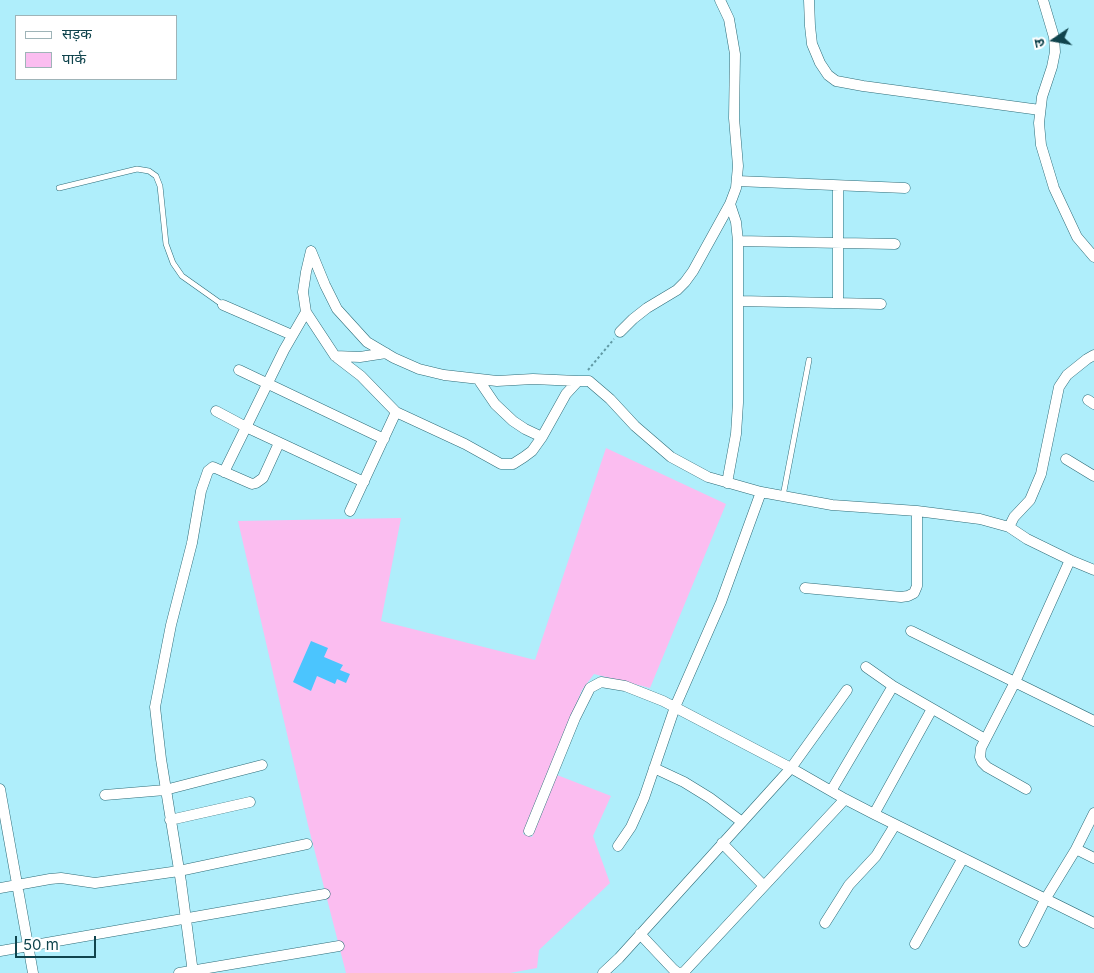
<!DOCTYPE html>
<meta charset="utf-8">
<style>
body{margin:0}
#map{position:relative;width:1094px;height:973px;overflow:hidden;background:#afeefb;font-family:Inter,"Noto Sans Devanagari",sans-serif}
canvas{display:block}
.legend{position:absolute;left:15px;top:15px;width:162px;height:65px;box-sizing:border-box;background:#fff;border:1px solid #9fb4b8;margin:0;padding:6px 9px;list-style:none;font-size:15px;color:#10444d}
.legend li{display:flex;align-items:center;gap:10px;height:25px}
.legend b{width:25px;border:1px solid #9fb4b8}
.north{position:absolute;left:1029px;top:15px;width:50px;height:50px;-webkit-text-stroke:4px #fff;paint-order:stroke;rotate:258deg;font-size:14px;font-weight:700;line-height:20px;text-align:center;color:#10444d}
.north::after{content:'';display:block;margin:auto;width:18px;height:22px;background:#10444d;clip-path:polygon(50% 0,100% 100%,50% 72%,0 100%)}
.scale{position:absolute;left:15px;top:936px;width:81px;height:22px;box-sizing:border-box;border:2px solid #10444d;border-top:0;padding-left:6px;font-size:15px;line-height:18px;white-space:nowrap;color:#10444d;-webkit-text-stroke:4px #fff;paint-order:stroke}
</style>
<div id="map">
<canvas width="1094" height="973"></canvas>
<ul class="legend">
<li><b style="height:6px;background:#fff"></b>सड़क</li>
<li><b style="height:14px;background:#fbbdf0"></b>पार्क</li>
</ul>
<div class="north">उ</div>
<div class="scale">50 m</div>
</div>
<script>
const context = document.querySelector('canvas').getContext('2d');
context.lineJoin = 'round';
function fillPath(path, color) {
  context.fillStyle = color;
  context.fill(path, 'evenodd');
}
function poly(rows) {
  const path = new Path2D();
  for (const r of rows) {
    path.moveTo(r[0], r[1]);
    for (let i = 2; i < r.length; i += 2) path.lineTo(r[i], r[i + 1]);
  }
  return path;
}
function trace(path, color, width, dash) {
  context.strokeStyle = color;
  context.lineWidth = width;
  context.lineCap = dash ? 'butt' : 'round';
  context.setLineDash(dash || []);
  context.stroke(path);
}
const green = poly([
 [606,448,726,504,650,688,594,674,582,690,523,834,532,837,557,775,611,796,593,836,610,883,539,950,537,968,510,973,346,973,308,825,238,521,401,518,381,621,535,660]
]);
const building = poly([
 [311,641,328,648,324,657,343,665,340,670,350,674,346,683,337,679,335,684,317,676,311,691,293,682]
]);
const path = poly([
 [588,370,614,339]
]);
const service = poly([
 [59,188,137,169,149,171,156,176,160,186,166,244,173,263,182,276,223,305],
 [783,496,809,360]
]);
const minor = poly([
 [809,0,810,26,812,44,820,63,828,75,836,81,863,86,1040,110],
 [1043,0,1054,37,1055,52,1052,67,1042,97,1039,123,1041,145,1054,188,1077,237,1094,257],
 [737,181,905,188],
 [738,241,895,244],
 [311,251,306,272,303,292,306,312,335,356,361,376,396,412,465,444,501,464,513,464,524,457,532,451,542,437,566,394,578,381,589,381,610,399,635,426,671,457,708,477,761,492,832,505,917,511,980,519,1009,527,1027,539,1070,560,1094,570],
 [311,251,325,285,337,309,367,342,394,358,419,369,444,375,497,381,533,379,578,381],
 [739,301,881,304],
 [838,303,838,186],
 [223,305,292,335],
 [620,332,633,319,647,308,677,290,685,282,693,271,730,204,736,188,738,166,734,118,735,54,729,19,720,0],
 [335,356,360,357,386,353],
 [239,370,384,439],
 [478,379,495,404,513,421,525,429,542,437],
 [1088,400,1094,404],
 [216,411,246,427,364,482],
 [1066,459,1094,476],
 [224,472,284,350,306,312],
 [727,483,736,434,738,403,738,241,736,222,730,204],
 [350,511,396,412],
 [1009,527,1014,517,1030,500,1041,474,1059,387,1067,375,1087,359,1094,355],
 [805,588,901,597,908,596,914,593,917,586,917,511],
 [911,631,1094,721],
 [866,667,893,686,985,739],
 [654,768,684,782,710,798,742,822],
 [0,789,33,973],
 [1026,789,987,767,982,762,980,757,981,748,1015,682,1070,560],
 [831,791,893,686],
 [105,795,165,790,262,765],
 [874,814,932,709],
 [170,820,250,802],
 [529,831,575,718,590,688,601,682,625,686,663,701,791,768,845,799,874,814,1094,923],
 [722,843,764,886],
 [618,846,631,827,644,798,675,707,721,602,761,492],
 [1076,849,1094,858],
 [0,888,50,879,61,878,95,883,179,871,307,844],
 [825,923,849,885,876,856,895,825],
 [640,934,673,969,678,973],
 [1024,942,1046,898,1076,849,1094,813],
 [915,944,963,858],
 [0,951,325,894],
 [179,973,339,946],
 [193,973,181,882,161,759,155,707,171,625,192,543,201,491,208,471,213,467,252,484,256,483,263,478,279,443],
 [603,973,619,958,791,768,847,690],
 [679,973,684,972,845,799]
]);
fillPath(green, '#fbbdf0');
fillPath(building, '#4bc5fe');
trace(service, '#2e6c78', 6);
trace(minor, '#2e6c78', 11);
trace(path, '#619aa5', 2, [2.5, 2.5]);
trace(service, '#fff', 5);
trace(minor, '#fff', 10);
</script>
